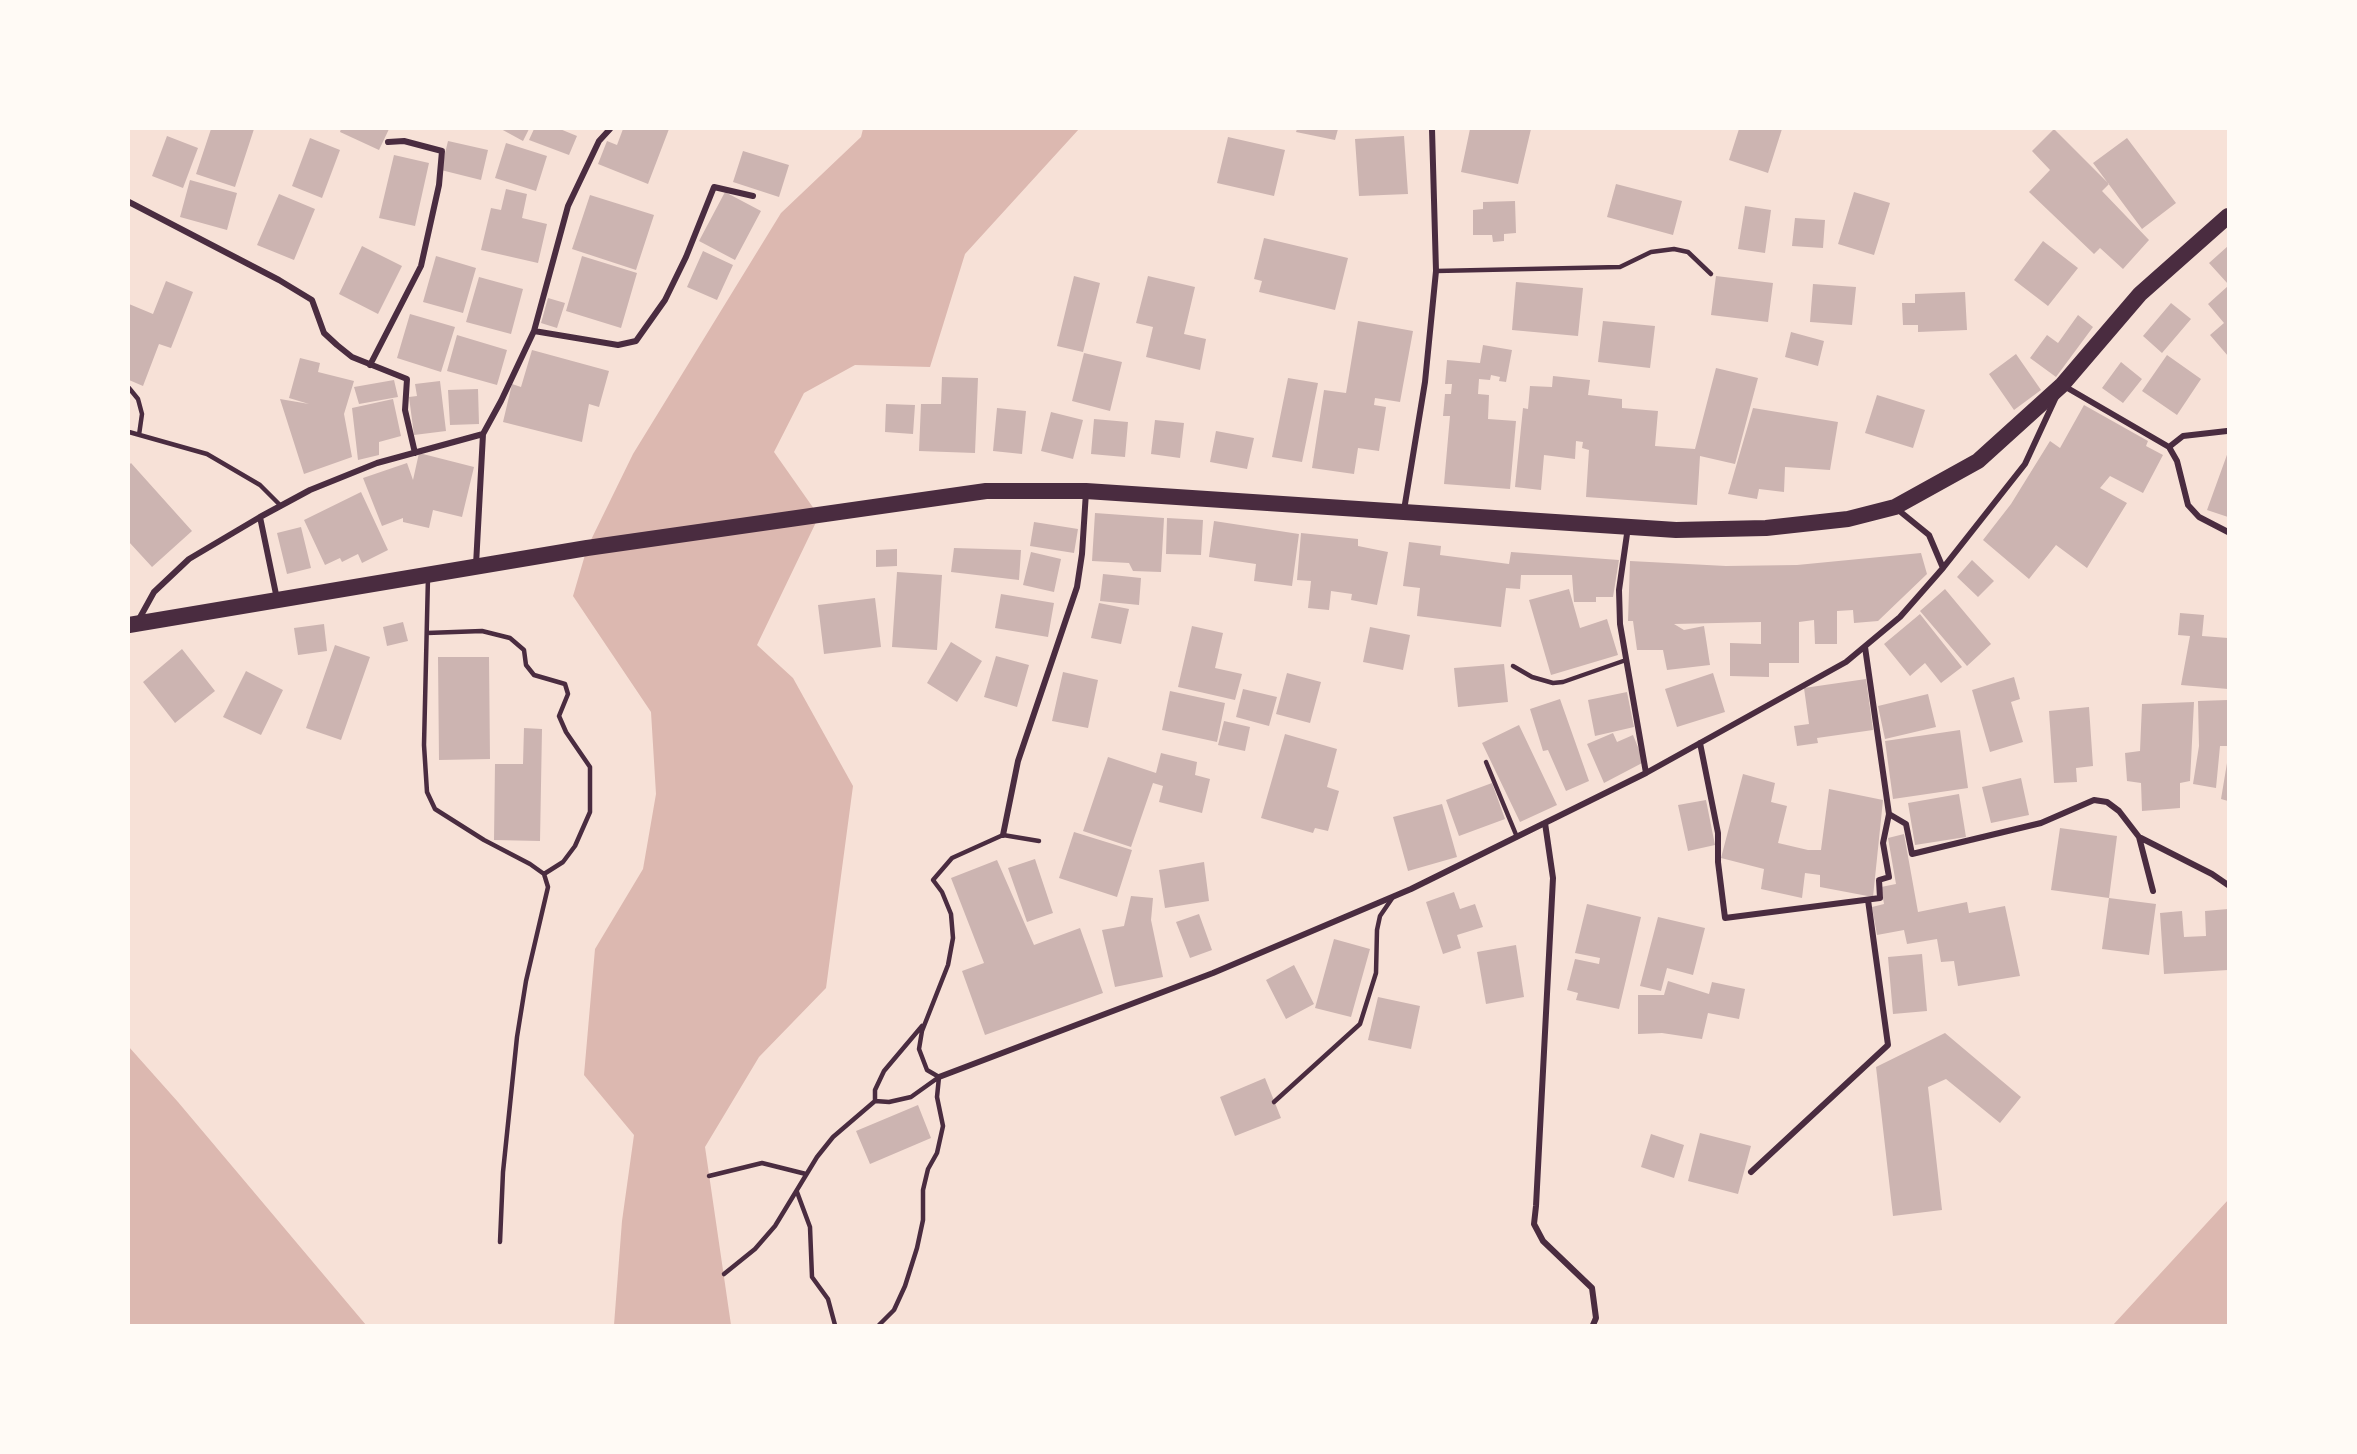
<!DOCTYPE html>
<style>
body{margin:0}
#map{position:relative;width:2357px;height:1454px;overflow:hidden;background:#f7e1d7;font-family:"Nunito Sans",sans-serif}
canvas{display:block}
.frame{position:absolute;inset:0;border:130px solid #fffaf5;pointer-events:none}
</style>
<div id="map">
<canvas width="2357" height="1454"></canvas>
<div class="frame"></div>
</div>
<script>
const context = document.querySelector('canvas').getContext('2d');
context.lineJoin = 'round';
function fillPath(path, color) {
  context.fillStyle = color;
  context.fill(path, 'evenodd');
}
function poly(rows) {
  const path = new Path2D();
  for (const r of rows) {
    path.moveTo(r[0], r[1]);
    for (let i = 2; i < r.length; i += 2) path.lineTo(r[i], r[i + 1]);
  }
  return path;
}
function trace(path, color, width, dash) {
  context.strokeStyle = color;
  context.lineWidth = width;
  context.lineCap = dash ? 'butt' : 'round';
  context.setLineDash(dash || []);
  context.stroke(path);
}
const water = poly([
 [863,129,1079,129,965,254,930,367,855,365,804,393,774,452,819,516,757,645,793,678,853,786,826,988,759,1057,705,1147,731,1325,614,1325,622,1221,634,1135,584,1075,595,949,643,869,656,794,651,712,573,596,587,548,633,454,781,213,861,137],
 [129,1047,178,1102,366,1325,129,1325],
 [2228,1200,2228,1325,2113,1325]
]);
const building = poly([
 [211,129,254,129,235,187,196,174],
 [341,129,389,129,379,150,340,132],
 [501,129,529,129,523,141],
 [534,129,560,129,577,136,569,155,529,140],
 [623,129,669,129,648,184,598,164,607,141,617,145],
 [1297,129,1338,129,1335,140,1296,132],
 [1470,129,1531,129,1518,184,1461,172],
 [1739,129,1782,129,1768,173,1729,160],
 [2054,129,2109,184,2102,191,2149,240,2123,269,2100,248,2094,254,2029,192,2050,170,2032,151],
 [167,136,198,148,183,188,152,176],
 [1404,136,1408,194,1359,196,1355,139],
 [1228,137,1285,150,1274,196,1217,183],
 [310,138,340,150,322,198,292,186],
 [2127,138,2176,203,2142,229,2093,163],
 [448,141,488,150,481,180,441,170],
 [506,143,547,156,536,191,495,178],
 [743,151,789,165,779,197,733,182],
 [394,155,429,163,415,226,379,218],
 [190,180,237,193,227,230,180,217],
 [1616,184,1682,201,1673,235,1607,217],
 [506,189,527,194,522,218,547,224,538,263,481,250,491,208,501,210],
 [725,192,761,211,735,260,699,241],
 [1854,192,1890,203,1874,255,1838,244],
 [279,194,315,209,294,260,257,245],
 [590,195,654,215,636,270,572,249],
 [1515,201,1516,233,1504,234,1504,241,1493,242,1492,235,1473,235,1473,210,1483,209,1483,202],
 [1745,206,1771,210,1765,253,1738,249],
 [1795,218,1825,220,1823,248,1792,246],
 [1264,238,1348,258,1335,310,1259,292,1262,281,1254,279],
 [2043,241,2078,268,2048,306,2014,280],
 [362,246,402,266,378,314,339,294],
 [2228,246,2228,284,2209,263],
 [703,251,733,265,717,300,687,287],
 [436,256,476,268,463,313,423,302],
 [582,256,637,273,621,328,566,311],
 [1074,276,1100,283,1083,352,1057,346],
 [1148,276,1195,287,1184,334,1206,339,1200,370,1146,357,1153,327,1136,323],
 [1716,276,1773,283,1768,322,1711,315],
 [479,277,523,289,511,334,466,322],
 [166,281,193,292,171,348,159,344,143,386,129,380,129,304,153,314],
 [1516,282,1583,288,1578,336,1512,330],
 [1813,284,1856,287,1852,325,1810,322],
 [2228,286,2228,356,2210,335,2224,323,2208,304],
 [1965,292,1967,330,1918,332,1918,325,1903,325,1902,303,1915,303,1915,294],
 [548,298,565,303,557,328,541,323],
 [2171,303,2191,319,2162,353,2143,336],
 [410,314,455,327,441,372,397,358],
 [2078,315,2093,327,2056,377,2030,358,2047,335,2058,343],
 [1358,321,1413,331,1400,402,1375,398,1374,405,1386,407,1379,451,1358,448,1354,474,1312,468,1324,390,1346,393],
 [1603,321,1655,326,1650,368,1598,362],
 [1791,332,1824,341,1818,366,1785,357],
 [457,335,507,350,497,385,447,371],
 [1483,345,1512,350,1506,382,1499,381,1500,377,1491,375,1490,380,1479,379,1478,394,1489,395,1488,419,1516,421,1510,489,1444,484,1450,416,1443,416,1445,394,1451,394,1452,384,1445,384,1447,360,1480,363],
 [532,350,609,371,599,407,589,404,582,442,503,422,512,384,521,387],
 [1084,353,1122,362,1110,411,1072,401],
 [2016,354,2041,390,2014,410,1989,374],
 [2167,355,2201,379,2177,415,2142,391],
 [300,358,320,363,318,372,354,381,344,414,352,457,304,474,280,399,309,404,289,398],
 [2121,362,2142,379,2123,403,2102,388],
 [1716,368,1758,378,1735,464,1700,456,1697,505,1586,497,1589,450,1582,448,1583,442,1576,441,1575,459,1544,455,1541,490,1515,487,1523,408,1528,409,1530,386,1552,387,1553,376,1590,380,1588,395,1622,399,1622,408,1658,411,1655,446,1695,449],
 [942,377,978,378,975,453,919,451,921,404,941,404],
 [1288,378,1318,383,1302,462,1272,457],
 [394,380,398,397,359,404,354,387],
 [440,381,446,431,414,435,409,397,417,396,415,384],
 [478,389,479,424,450,425,448,390],
 [1877,395,1925,410,1913,448,1865,433],
 [393,399,401,436,379,442,379,455,358,460,352,408],
 [886,404,915,405,913,434,885,432],
 [2084,405,2148,441,2146,446,2163,455,2143,493,2110,476,2100,488,2127,503,2087,568,2056,545,2029,579,1983,540,2011,504,2050,441,2060,448],
 [997,408,1026,411,1022,454,993,451],
 [1753,408,1838,422,1830,470,1785,467,1784,492,1759,489,1757,499,1728,494],
 [1051,412,1083,420,1073,459,1041,451],
 [1094,419,1128,422,1125,457,1091,454],
 [1155,420,1184,423,1180,458,1151,454],
 [1216,431,1254,438,1247,469,1210,462],
 [2228,452,2228,517,2207,510],
 [419,453,474,467,462,517,433,510,429,528,403,522,403,518,382,526,363,478,407,463,413,480],
 [131,463,192,531,152,567,129,542,129,465],
 [361,492,388,550,362,563,358,554,342,562,340,558,325,565,304,520],
 [1095,513,1164,518,1161,572,1133,571,1129,563,1092,561],
 [1167,518,1203,520,1201,555,1166,554],
 [1214,521,1299,534,1292,586,1254,581,1256,564,1209,557],
 [1034,522,1078,529,1074,553,1030,546],
 [301,527,311,568,287,574,277,533],
 [1301,533,1358,539,1358,546,1388,552,1377,605,1351,600,1352,594,1331,591,1329,610,1308,608,1311,581,1297,580],
 [1409,542,1441,546,1440,555,1509,564,1511,552,1619,560,1613,597,1596,597,1596,602,1574,602,1572,575,1521,575,1520,589,1506,588,1501,627,1417,616,1420,588,1403,586],
 [954,548,1021,550,1019,580,951,572],
 [897,549,897,566,876,567,876,550],
 [1031,552,1061,559,1054,592,1023,585],
 [1921,553,1927,574,1878,621,1854,623,1853,610,1837,611,1837,644,1815,644,1814,620,1799,622,1799,663,1769,663,1769,677,1730,676,1730,643,1761,644,1761,622,1674,624,1684,630,1704,626,1710,665,1667,670,1663,650,1637,650,1633,621,1628,621,1630,561,1726,566,1797,565],
 [1972,560,1994,581,1978,597,1957,577],
 [897,572,942,575,937,650,892,647],
 [1103,574,1141,578,1139,605,1100,601],
 [1569,589,1580,628,1607,619,1618,655,1551,675,1529,600],
 [1945,589,1991,644,1967,666,1920,611],
 [1001,594,1054,603,1048,637,995,628],
 [875,598,881,647,824,654,818,605],
 [1099,603,1129,609,1121,644,1091,638],
 [2180,613,2204,615,2202,636,2228,638,2228,689,2181,685,2190,636,2178,635],
 [1920,614,1962,667,1941,683,1925,663,1910,676,1884,644],
 [403,622,408,641,387,646,383,627],
 [324,624,327,651,298,655,294,628],
 [1192,626,1223,633,1215,668,1242,674,1235,700,1178,687],
 [1370,627,1410,635,1403,670,1363,662],
 [951,642,982,661,957,702,927,683],
 [335,645,370,657,341,740,306,728],
 [182,649,215,691,175,723,143,682],
 [996,656,1029,665,1017,707,984,697],
 [438,657,489,657,490,759,439,760],
 [1504,664,1508,702,1458,707,1454,668],
 [246,671,283,690,261,735,223,717],
 [1063,672,1098,680,1088,728,1052,721],
 [1287,673,1321,682,1310,723,1276,714],
 [1713,673,1725,712,1677,727,1665,689],
 [2014,677,2020,699,2011,702,2023,742,1990,752,1972,690],
 [1866,679,1873,730,1817,738,1818,743,1797,746,1794,726,1809,724,1804,688],
 [1243,689,1277,697,1269,726,1236,717],
 [1170,691,1225,703,1217,742,1162,730],
 [1627,692,1634,727,1595,736,1588,700],
 [1928,694,1936,727,1885,739,1878,706],
 [1560,699,1589,781,1566,791,1548,750,1543,751,1530,709],
 [2228,700,2228,746,2220,746,2216,788,2193,784,2199,746,2198,701],
 [2194,702,2190,781,2180,783,2180,808,2142,811,2141,783,2127,781,2125,753,2140,751,2142,704],
 [2089,707,2093,766,2076,768,2077,782,2054,783,2049,711],
 [1224,721,1250,727,1245,751,1218,745],
 [1519,725,1557,805,1520,822,1482,743],
 [524,728,542,729,540,841,494,840,495,764,523,764],
 [1960,730,1968,788,1893,799,1885,741],
 [1613,733,1617,742,1633,735,1644,762,1604,783,1587,744],
 [1285,734,1337,749,1327,787,1339,791,1328,831,1315,828,1313,833,1261,818],
 [1161,753,1197,762,1195,775,1210,779,1202,813,1159,802,1163,786,1153,783,1131,847,1083,831,1108,757,1156,773],
 [2227,763,2228,763,2228,801,2221,799],
 [1743,774,1775,783,1771,802,1787,806,1778,843,1808,850,1821,850,1829,789,1883,800,1873,897,1820,887,1820,875,1805,873,1802,898,1761,889,1764,869,1721,858],
 [2021,778,2029,815,1991,823,1982,787],
 [1492,783,1505,819,1459,836,1446,800],
 [1959,794,1966,837,1915,845,1908,803],
 [1706,800,1715,845,1688,851,1678,805],
 [1442,804,1457,857,1408,871,1393,817],
 [2060,828,2117,836,2109,898,2156,904,2149,955,2102,949,2109,898,2051,890],
 [1074,832,1132,850,1117,897,1059,878],
 [1904,834,1918,912,1967,902,1969,913,2005,906,2020,976,1958,986,1954,961,1941,962,1937,939,1907,944,1904,930,1877,935,1872,907,1884,904,1881,887,1896,884,1888,838],
 [1035,859,1053,913,1027,922,1008,868],
 [997,860,1034,945,1080,928,1103,993,985,1035,962,971,984,963,951,878],
 [1204,862,1209,901,1165,908,1159,870],
 [1454,892,1460,909,1475,904,1483,927,1457,935,1461,948,1443,954,1426,902],
 [1131,896,1153,898,1151,920,1163,977,1115,987,1102,930,1124,926],
 [1587,904,1641,917,1619,1009,1576,1000,1578,993,1567,990,1575,959,1599,964,1600,958,1575,953],
 [2228,909,2228,970,2164,974,2160,913,2182,911,2184,937,2206,936,2205,911],
 [1199,914,1212,950,1190,958,1176,922],
 [1658,917,1705,928,1693,975,1667,968,1661,991,1640,986],
 [1334,939,1370,949,1351,1017,1315,1008],
 [1516,945,1524,997,1486,1004,1477,952],
 [1922,954,1927,1011,1893,1014,1888,957],
 [1294,965,1314,1004,1286,1019,1266,980],
 [1668,981,1709,994,1712,982,1745,989,1739,1019,1708,1013,1702,1039,1662,1033,1638,1034,1638,995,1664,995],
 [1378,997,1420,1006,1411,1049,1368,1040],
 [1945,1033,2021,1097,2000,1123,1946,1079,1928,1087,1942,1210,1893,1216,1876,1067],
 [1265,1078,1281,1118,1235,1136,1220,1097],
 [918,1105,931,1138,870,1164,856,1131],
 [1700,1133,1751,1146,1738,1194,1688,1181],
 [1651,1134,1684,1145,1674,1178,1641,1167]
]);
const service = poly([
 [1436,271,1620,267,1651,252,1674,249,1688,252,1711,274],
 [129,388,138,399,142,414,139,435],
 [129,432,207,454,260,485,281,506],
 [428,577,424,745,427,792,435,809,484,840,530,864,544,874,548,887,526,981,517,1037,503,1172,500,1242],
 [427,633,482,631,510,638,524,650,526,665,534,675,565,684,568,694,559,716,566,732,590,767,590,812,575,846,563,862,544,874],
 [1513,666,1532,677,1553,683,1563,682,1626,660],
 [1486,762,1517,837],
 [922,1026,884,1071,875,1090,875,1101,889,1102,911,1097,939,1077],
 [939,1077,927,1070,919,1049,922,1031,948,965,953,938,951,914,942,892,933,880,952,858,1003,835,1039,841],
 [1274,1102,1360,1024,1376,973,1377,930,1380,916,1393,897],
 [709,1176,762,1163,806,1174],
 [797,1192,810,1227,812,1277,828,1299,835,1325],
 [724,1274,755,1249,775,1226,817,1157,833,1137,875,1101],
 [879,1325,894,1310,905,1286,917,1248,923,1220,923,1190,928,1169,937,1153,943,1126,937,1097,939,1077]
]);
const minor = poly([
 [129,202,279,280,312,300,324,333,337,345,352,357,407,379,405,410,415,453],
 [534,331,618,345,636,341,665,300,686,257,714,187,753,196],
 [370,365,421,266,439,185,442,151,404,141,388,142],
 [2064,386,2169,447,2177,461,2188,505,2199,517,2228,532],
 [2169,447,2183,436,2227,431],
 [1897,509,1929,535,1943,568],
 [1404,510,1425,382,1436,271,1432,129],
 [260,517,277,599],
 [1628,527,1619,590,1620,624,1646,773],
 [476,565,483,434,501,401,534,331,568,206,599,141,610,129],
 [138,621,154,592,189,559,260,517,310,490,377,463,483,434],
 [1700,743,1718,833,1718,862,1725,918,1880,898,1879,880,1889,877,1883,843,1889,814,1865,647],
 [1889,814,1906,824,1912,854,2041,823,2094,800,2107,802,2119,811,2139,837,2212,874,2228,885],
 [1545,823,1553,878,1536,1206,1534,1224,1543,1241,1592,1288,1596,1318,1593,1325],
 [1003,835,1018,761,1077,587,1082,554,1086,492],
 [2139,837,2153,891],
 [939,1077,1213,973,1411,889,1646,773,1846,662,1900,617,1943,568,2025,464,2056,397],
 [1751,1172,1888,1045,1868,900]
]);
const trunk = poly([
 [129,625,587,548,986,491,1086,491,1676,530,1766,528,1848,519,1895,507,1978,461,2062,385,2140,294,2228,216]
]);
fillPath(water, '#dcb8b0');
fillPath(building, '#ccb4b1');
trace(service, '#4a2c40', 4.5);
trace(minor, '#4a2c40', 6);
trace(trunk, '#4a2c40', 16);
</script>
